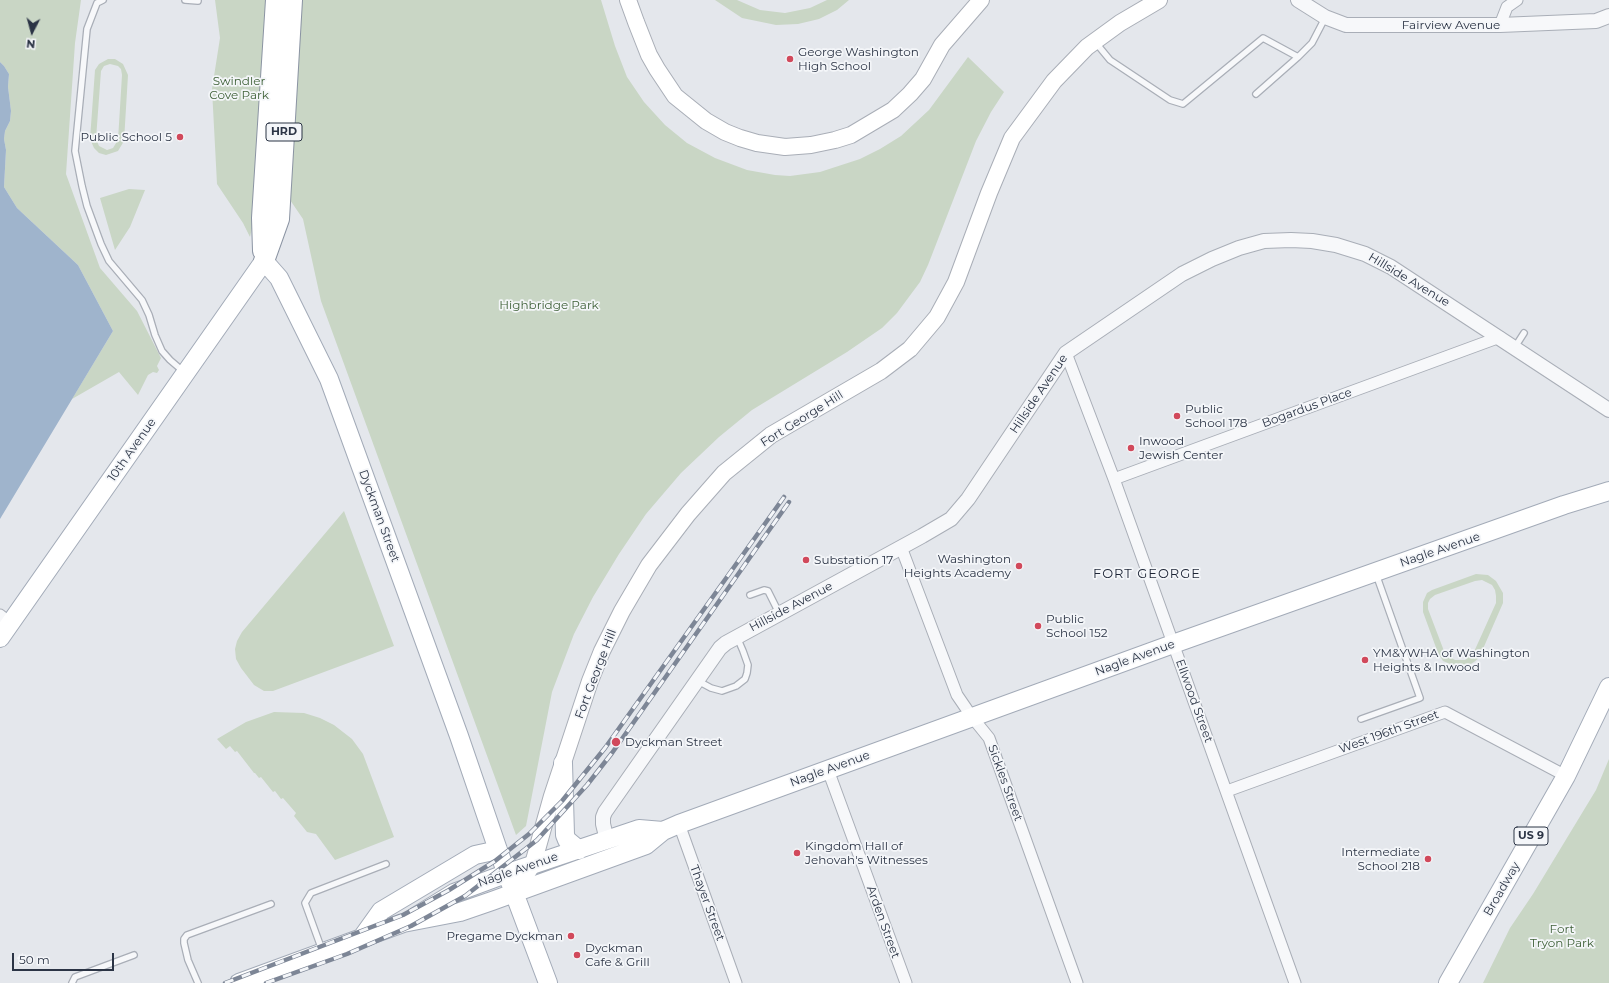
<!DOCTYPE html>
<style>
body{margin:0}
#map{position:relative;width:1609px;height:983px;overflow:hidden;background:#e4e7ec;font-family:Montserrat,sans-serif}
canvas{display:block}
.north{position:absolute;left:12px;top:12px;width:40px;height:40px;-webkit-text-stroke:3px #f4f6f9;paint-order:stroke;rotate:186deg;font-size:11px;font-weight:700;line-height:16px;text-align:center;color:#2b3445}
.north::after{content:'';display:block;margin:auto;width:14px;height:18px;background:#2b3445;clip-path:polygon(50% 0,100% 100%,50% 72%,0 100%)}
.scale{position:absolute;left:12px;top:953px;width:102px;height:18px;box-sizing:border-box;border:2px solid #2b3445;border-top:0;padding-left:5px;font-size:12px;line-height:14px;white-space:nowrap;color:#2b3445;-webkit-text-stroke:3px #f4f6f9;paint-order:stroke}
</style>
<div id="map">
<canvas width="1609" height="983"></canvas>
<div class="north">N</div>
<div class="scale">50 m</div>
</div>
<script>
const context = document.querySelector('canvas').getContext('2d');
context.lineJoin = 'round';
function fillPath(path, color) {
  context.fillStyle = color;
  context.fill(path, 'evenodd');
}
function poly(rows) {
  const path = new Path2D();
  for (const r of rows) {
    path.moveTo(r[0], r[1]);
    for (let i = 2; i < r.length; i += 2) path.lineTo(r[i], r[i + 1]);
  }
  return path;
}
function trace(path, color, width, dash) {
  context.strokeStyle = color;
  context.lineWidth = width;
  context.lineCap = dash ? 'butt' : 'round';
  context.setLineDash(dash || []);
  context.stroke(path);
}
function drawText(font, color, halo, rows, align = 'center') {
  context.font = font + ' Montserrat,sans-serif';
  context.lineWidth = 3.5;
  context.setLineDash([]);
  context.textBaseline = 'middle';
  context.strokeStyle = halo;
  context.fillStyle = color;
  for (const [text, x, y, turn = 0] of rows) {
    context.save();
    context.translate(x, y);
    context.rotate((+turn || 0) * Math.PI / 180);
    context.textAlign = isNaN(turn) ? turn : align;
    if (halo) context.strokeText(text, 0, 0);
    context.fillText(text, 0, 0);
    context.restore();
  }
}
const green = poly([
 [0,0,81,0,75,43,66,174,100,268,137,311,161,358,157,366,159,370,157,373,153,372,148,375,138,395,119,372,72,399,113,331,78,265,17,208,4,187,6,150,4,139,5,131,10,121,11,111,8,87,9,74,4,66,0,62],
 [215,0,270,0,256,211,250,237,243,223,217,184,212,89,220,38],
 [299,0,601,0,615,46,627,77,644,102,665,125,687,143,715,158,747,170,775,175,790,176,820,172,860,159,880,149,901,136,929,110,968,57,1004,92,991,112,976,141,928,265,920,282,897,313,882,328,847,352,752,410,719,437,681,473,646,514,619,554,593,597,574,634,552,692,526,826,516,835,321,301,303,219,288,197],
 [715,0,737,0,760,10,785,13,810,8,827,0,849,0,837,10,819,19,798,24,776,25,742,18],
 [108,59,115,59,123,64,128,75,124,141,118,151,106,155,99,153,94,148,90,139,95,70,99,64],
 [110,64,118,66,121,69,122,75,118,140,113,148,107,150,99,146,96,139,101,71,104,66],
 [129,189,145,190,130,227,115,250,100,198],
 [344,511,394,646,273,691,264,691,254,685,241,668,236,659,235,649,237,641,242,632],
 [1476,574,1488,575,1496,581,1503,593,1503,603,1479,658,1474,662,1469,665,1455,666,1443,661,1438,653,1423,612,1423,602,1427,593,1432,590],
 [1482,580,1492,585,1495,590,1496,596,1496,603,1473,654,1465,660,1455,660,1448,656,1444,651,1428,609,1428,603,1430,599,1435,595,1475,581],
 [274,712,304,713,320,718,334,725,352,739,363,754,394,837,335,860,316,834,307,832,294,816,296,813,283,798,281,799,275,791,273,792,261,777,259,778,255,773,254,773,237,751,235,752,230,746,226,749,217,739,246,722],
 [1609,759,1609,983,1483,983,1510,928,1533,894,1596,790]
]);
const water = poly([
 [0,62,4,66,9,74,8,87,11,111,10,121,5,131,4,139,6,150,4,187,17,208,78,265,113,331,0,519]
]);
const service = poly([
 [103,0,97,3,87,29,75,151,82,186,87,206,101,244,109,261,142,300,149,315,155,335,162,351,170,360,184,372],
 [185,0,198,1],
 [1096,43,1110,60,1170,100,1183,104,1263,38,1298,57,1256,94],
 [1298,57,1312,43,1325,18],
 [1515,347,1524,333],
 [750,595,764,590,768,591,779,613],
 [698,681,711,688,722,691,736,686,745,679,747,673,748,665,743,651,737,637],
 [1361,719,1420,698,1376,574],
 [322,950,305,903,311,893,386,864],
 [72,983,75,977,134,955],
 [198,983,188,960,184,943,184,939,187,935,271,904]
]);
const minor = poly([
 [1500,25,1507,7,1517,0],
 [1066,353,1114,479,1295,983],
 [1114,479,1500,337],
 [901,547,957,695,972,717,989,738,1077,983],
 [0,615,10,623],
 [828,770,906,983],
 [1227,791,1445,712,1566,776],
 [679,824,736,983]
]);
const tertiary = poly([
 [1298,0,1325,17,1346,25,1500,25,1596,21,1609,16],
 [607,840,603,824,603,817,605,812,720,648,726,643,922,536,951,519,968,499,1066,353,1182,274,1212,259,1239,248,1264,241,1291,240,1312,241,1336,245,1365,254,1391,267,1609,410]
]);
const secondary = poly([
 [628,0,636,22,649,55,657,69,675,96,706,121,725,132,740,138,757,143,785,147,811,145,835,140,851,135,893,110,910,94,923,79,942,45,981,0],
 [515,892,533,864,552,796,590,681,602,651,622,611,649,565,688,514,724,473,771,435,881,371,910,349,937,317,956,282,989,193,1012,138,1054,81,1087,47,1120,23,1159,0]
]);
const primary = poly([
 [0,638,264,261,279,278,329,379,459,736,498,850,548,983],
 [563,763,565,835,567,840,579,850],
 [415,917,454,893,508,873,639,829,663,831],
 [361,939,381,911,475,855,498,850],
 [239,983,403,923,460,912,492,901,646,845,663,831,679,824,1173,644,1564,505,1609,491],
 [1448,983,1566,776,1609,687]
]);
const motorway = poly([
 [263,251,262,218,276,0],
 [264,261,279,219,292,0]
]);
const rail = poly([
 [225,983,403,915,449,890,495,861,529,834,562,801,605,748,784,497],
 [266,983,347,954,411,926,465,896,537,840,587,785,612,753,789,502]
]);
const markers = [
 [790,59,4,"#d1495b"],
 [180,137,4,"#d1495b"],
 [1177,416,4,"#d1495b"],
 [1131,448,4,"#d1495b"],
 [806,560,4,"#d1495b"],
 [1019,566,4,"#d1495b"],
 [1038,626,4,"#d1495b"],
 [1365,660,4,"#d1495b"],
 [616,742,5,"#d1495b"],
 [797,853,4,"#d1495b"],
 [1428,859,4,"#d1495b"],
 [571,936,4,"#d1495b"],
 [577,955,4,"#d1495b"]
];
const shields = [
 [284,132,36],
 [1531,836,34]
];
const shieldNames = [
 ["HRD",284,132],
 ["US 9",1531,836]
];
const streetNames = [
 ["Fairview Avenue",1451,25],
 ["Hillside Avenue",1409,280,31],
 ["Hillside Avenue",1039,394,-56],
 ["Bogardus Place",1307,408,-20],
 ["Fort George Hill",802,419,-32],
 ["10th Avenue",132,450,-55],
 ["Dyckman Street",379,516,70],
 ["Nagle Avenue",1440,550,-19],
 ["Hillside Avenue",791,607,-28],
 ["Nagle Avenue",1135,658,-20],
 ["Fort George Hill",596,674,-69],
 ["Ellwood Street",1194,701,70],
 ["West 196th Street",1389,732,-20],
 ["Nagle Avenue",830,769,-20],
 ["Sickles Street",1005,783,70],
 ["Nagle Avenue",518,870,-19],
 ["Broadway",1502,889,-60],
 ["Thayer Street",707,903,70],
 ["Arden Street",883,922,70]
];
const poiNames = [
 ["George Washington",798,52],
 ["High School",798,66],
 ["Public School 5",172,137,"right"],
 ["Public",1185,409],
 ["School 178",1185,423],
 ["Inwood",1139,441],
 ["Jewish Center",1139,455],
 ["Washington",1011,559,"right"],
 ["Heights Academy",1011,573,"right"],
 ["Substation 17",814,560],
 ["Public",1046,619],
 ["School 152",1046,633],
 ["YM&YWHA of Washington",1373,653],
 ["Heights & Inwood",1373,667],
 ["Dyckman Street",625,742],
 ["Kingdom Hall of",805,846],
 ["Jehovah's Witnesses",805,860],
 ["Intermediate",1420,852,"right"],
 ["School 218",1420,866,"right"],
 ["Pregame Dyckman",563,936,"right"],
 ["Dyckman",585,948],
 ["Cafe & Grill",585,962]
];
const parkNames = [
 ["Swindler",239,81],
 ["Cove Park",239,95],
 ["Highbridge Park",549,305],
 ["Fort",1562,929],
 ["Tryon Park",1562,943]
];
const neighbourhoodNames = [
 ["FORT GEORGE",1147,574]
];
fillPath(green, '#c9d6c5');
fillPath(water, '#9fb4cc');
trace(service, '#a9aeb7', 8);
trace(minor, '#a9aeb7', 13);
trace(tertiary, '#a9aeb7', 16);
trace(secondary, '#a9aeb7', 18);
trace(primary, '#a3abb8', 20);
trace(motorway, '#8b94a3', 22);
trace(service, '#f7f8fa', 5.5);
trace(minor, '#f7f8fa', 11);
trace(tertiary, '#f7f8fa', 14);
trace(secondary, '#fff', 16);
trace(primary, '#fff', 18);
trace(motorway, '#fff', 20);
trace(rail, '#7d8696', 4.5);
trace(rail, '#f4f6f9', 3, [9]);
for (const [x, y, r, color] of markers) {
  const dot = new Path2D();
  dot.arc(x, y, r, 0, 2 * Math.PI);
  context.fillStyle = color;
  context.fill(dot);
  trace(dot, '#f4f6f9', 1.5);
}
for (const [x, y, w] of shields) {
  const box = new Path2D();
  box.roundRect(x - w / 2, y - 9, w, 18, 3);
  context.fillStyle = '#f4f6f9';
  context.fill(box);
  trace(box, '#2b3445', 1);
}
drawText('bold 11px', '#2b3445', null, shieldNames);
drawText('12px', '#2b3445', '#f4f6f9', streetNames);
drawText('12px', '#2b3445', '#f4f6f9', poiNames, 'left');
drawText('12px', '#3f6138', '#f4f6f9', parkNames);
context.letterSpacing = '1px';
drawText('13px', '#1d2536', '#f4f6f9', neighbourhoodNames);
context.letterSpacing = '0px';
</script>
